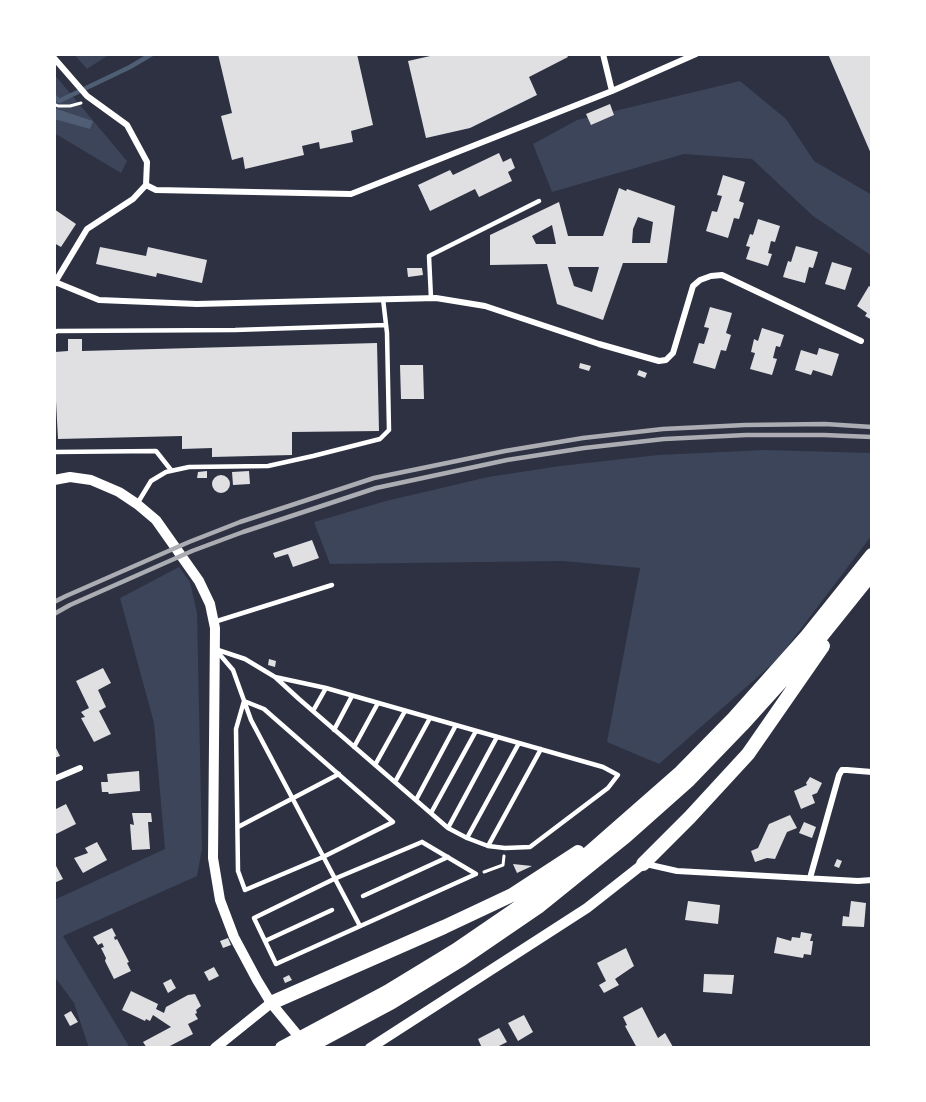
<!DOCTYPE html>
<style>
body{margin:0}
#map{position:relative;width:926px;height:1102px;overflow:hidden;background:#2d3142;font-family:Montserrat,sans-serif}
canvas{display:block}
.frame{position:absolute;inset:0;border:56px solid #fff;pointer-events:none}
</style>
<div id="map">
<canvas width="926" height="1102"></canvas>
<div class="frame"></div>
</div>
<script>
const context = document.querySelector('canvas').getContext('2d');
context.lineJoin = 'round';
function fillPath(path, color) {
  context.fillStyle = color;
  context.fill(path, 'evenodd');
}
function poly(rows) {
  const path = new Path2D();
  for (const r of rows) {
    if (r.length === 3) {
      path.moveTo(r[0] + r[2], r[1]);
      path.arc(r[0], r[1], r[2], 0, 2 * Math.PI);
      continue;
    }
    path.moveTo(r[0], r[1]);
    for (let i = 2; i < r.length; i += 2) path.lineTo(r[i], r[i + 1]);
  }
  return path;
}
function trace(path, color, width, dash) {
  context.strokeStyle = color;
  context.lineWidth = width;
  context.lineCap = dash ? 'butt' : 'round';
  context.setLineDash(dash || []);
  context.stroke(path);
}
const green = poly([
 [74,54,110,54,87,69],
 [54,74,127,161,121,173,54,133],
 [740,81,786,119,814,161,872,195,872,256,813,216,752,159,684,154,552,192,533,144,577,120],
 [764,450,872,453,872,535,778,659,659,764,607,742,640,568,563,561,330,564,314,522,386,501,488,477,560,466,658,455],
 [179,567,190,582,197,613,202,849,197,876,63,936,130,1048,89,1048,74,1003,54,976,54,900,165,849,154,723,120,598]
]);
const water = poly([
 [54,108,93,121,90,129,54,119]
]);
const stream = poly([
 [54,96,59,101,130,67,152,54]
]);
const building = poly([
 [218,54,357,54,373,125,351,131,353,142,320,149,319,142,302,146,304,155,245,169,243,157,232,160,221,116,232,113],
 [439,54,566,54,568,57,529,77,537,95,470,128,426,138,408,61],
 [828,54,872,54,872,156],
 [610,104,614,115,591,125,586,114],
 [499,153,503,162,511,158,515,168,508,172,512,181,479,197,475,189,430,211,418,185,450,170,453,175],
 [723,175,745,182,739,201,744,203,739,219,734,218,728,238,706,231,712,211,717,212,722,196,717,195],
 [619,188,626,191,627,189,675,206,667,263,623,263,603,320,557,304,547,264,490,265,490,235,559,202,568,236,603,236],
 [638,217,653,222,650,243,632,243,633,229],
 [552,225,556,244,536,244,532,236],
 [568,267,599,267,592,292,574,286],
 [54,209,76,224,61,247,54,243],
 [758,219,780,226,775,242,771,241,768,253,772,254,768,266,746,259,750,247,746,246,750,234,753,235],
 [796,246,818,252,813,268,809,267,805,283,783,277,788,261,791,262],
 [100,247,146,256,148,247,207,260,202,283,157,273,156,277,96,264],
 [832,262,852,268,845,290,825,284],
 [407,268,422,268,423,275,408,277],
 [869,286,872,288,872,320,865,316,867,313,857,306],
 [710,307,732,313,726,333,731,335,726,351,721,350,715,369,693,363,699,343,704,344,709,328,704,327],
 [762,328,784,335,780,347,776,346,773,358,777,359,772,375,750,369,755,353,751,352,754,339,758,341],
 [68,339,82,339,82,351,377,343,379,431,292,432,292,455,212,457,212,448,182,449,182,436,58,439,56,401,54,401,55,352,68,351],
 [819,348,839,354,832,376,813,370,811,375,795,370,801,350,817,355],
 [580,363,591,366,589,371,579,368],
 [400,365,423,365,424,399,401,399],
 [639,370,647,373,645,378,637,375],
 [207,471,207,478,197,478,198,472],
 [249,471,250,484,233,485,232,472],
 [221,484,9],
 [312,540,319,558,293,567,288,554,275,558,273,553],
 [269,659,276,661,275,667,268,665],
 [103,668,111,683,98,690,106,707,99,711,111,734,94,742,81,718,85,717,81,712,89,708,76,681],
 [54,744,60,756,54,758],
 [139,771,140,791,109,794,108,792,102,792,101,782,108,782,107,774],
 [810,777,822,783,817,793,812,795,815,803,801,809,794,791,807,785,806,783],
 [66,804,76,824,54,835,54,810],
 [132,813,151,813,152,822,148,822,150,849,132,850,130,824,134,825],
 [790,815,797,828,787,832,775,859,767,858,755,862,751,851,758,848,769,824],
 [804,822,816,827,812,838,799,833],
 [97,842,107,860,83,873,74,858,88,853,85,848],
 [837,859,842,861,839,868,834,866],
 [54,862,63,879,54,883],
 [513,864,532,866,517,873],
 [688,901,720,905,718,924,685,920],
 [851,901,866,903,864,927,842,926,843,916,849,917],
 [112,928,116,936,114,937,115,940,117,939,129,962,127,963,131,971,114,979,105,961,106,958,101,948,104,947,102,943,98,945,93,937],
 [801,932,812,934,810,941,813,941,811,955,804,954,803,958,774,953,777,937,791,941,792,937,800,938],
 [228,938,231,945,223,948,220,941],
 [626,948,634,966,615,979,619,985,604,993,599,985,606,981,597,963],
 [214,967,219,976,209,981,204,972],
 [704,974,734,975,732,994,703,992],
 [289,975,292,980,285,983,283,978],
 [171,979,176,988,168,993,163,983],
 [131,991,158,1004,156,1009,164,1013,166,1007,188,995,195,994,201,1006,196,1010,197,1013,195,1014,198,1019,188,1024,193,1034,166,1048,150,1047,147,1048,143,1042,171,1027,153,1015,150,1021,146,1019,145,1021,122,1010],
 [642,1007,658,1038,665,1033,673,1047,637,1048,625,1026,627,1025,623,1017],
 [71,1011,78,1022,70,1026,64,1015],
 [524,1015,533,1032,518,1041,508,1023],
 [499,1028,507,1042,495,1048,482,1048,478,1039]
]);
const path = poly([
 [54,104,58,106,70,106,81,103],
 [484,872,503,865,504,856]
]);
const service = poly([
 [431,298,429,256,539,201],
 [54,333,57,331,235,330,386,325],
 [54,452,156,451,171,470],
 [137,504,151,481,166,472,189,467,268,466,313,456,380,439,389,430,387,333,383,299],
 [214,622,332,585],
 [275,677,299,699,448,828,467,838,488,846,505,848,530,847,608,788,618,775,603,767,326,688,275,677,245,659,215,649,233,670,251,720,360,926],
 [244,701,264,709,393,822,323,857,245,890,238,871,236,729,244,701],
 [313,711,326,688],
 [334,730,352,696],
 [354,747,378,703],
 [375,765,405,711],
 [395,782,430,718],
 [416,800,456,725],
 [431,813,476,731],
 [238,827,339,774],
 [448,828,497,737],
 [467,838,519,743],
 [422,842,476,874,276,964,254,918,334,879,422,842],
 [488,846,541,749],
 [363,896,448,857],
 [265,941,332,910]
]);
const minor = poly([
 [603,54,612,91],
 [54,58,87,96,127,125,147,162,146,185],
 [146,185,156,190,351,194,612,91,696,54],
 [55,282,99,300,197,304,436,298,485,306,599,344,659,361,666,360,673,353,693,286,700,280,711,276,722,275,861,341],
 [54,284,87,229,133,199,146,185],
 [54,779,80,768],
 [646,864,677,871,858,881,872,880],
 [810,878,839,775,842,770,847,770,872,772]
]);
const tertiary = poly([
 [54,480,70,477,91,480,119,492,137,504,156,520,199,581,210,604,215,628,213,858,220,900,234,937,257,980,271,1003,304,1043],
 [215,1048,271,1003],
 [370,1048,587,908,643,864]
]);
const primary = poly([
 [643,864,690,817,748,754,823,646],
 [271,1003,444,927,512,895,578,852],
 [282,1048,387,992,456,950,532,898,583,858,681,772,734,718,807,636,872,555],
 [306,1048,392,1002,462,959,538,907,626,836,689,780,742,725,815,644,872,573]
]);
const rail = poly([
 [54,602,66,596,189,542,240,522,374,478,505,451,583,438,663,429,745,425,825,424,872,427],
 [54,614,70,605,192,551,243,532,376,488,507,460,584,448,664,439,746,435,824,435,872,437]
]);
fillPath(green, '#3c4559');
fillPath(water, '#4f5d75');
trace(stream, '#4f5d75', 4.5);
fillPath(building, '#e0e0e3');
trace(path, '#fff', 3);
trace(service, '#fff', 4.5);
trace(minor, '#fff', 6);
trace(tertiary, '#fff', 10);
trace(primary, '#fff', 14);
trace(rail, '#abadb3', 4.5);
</script>
